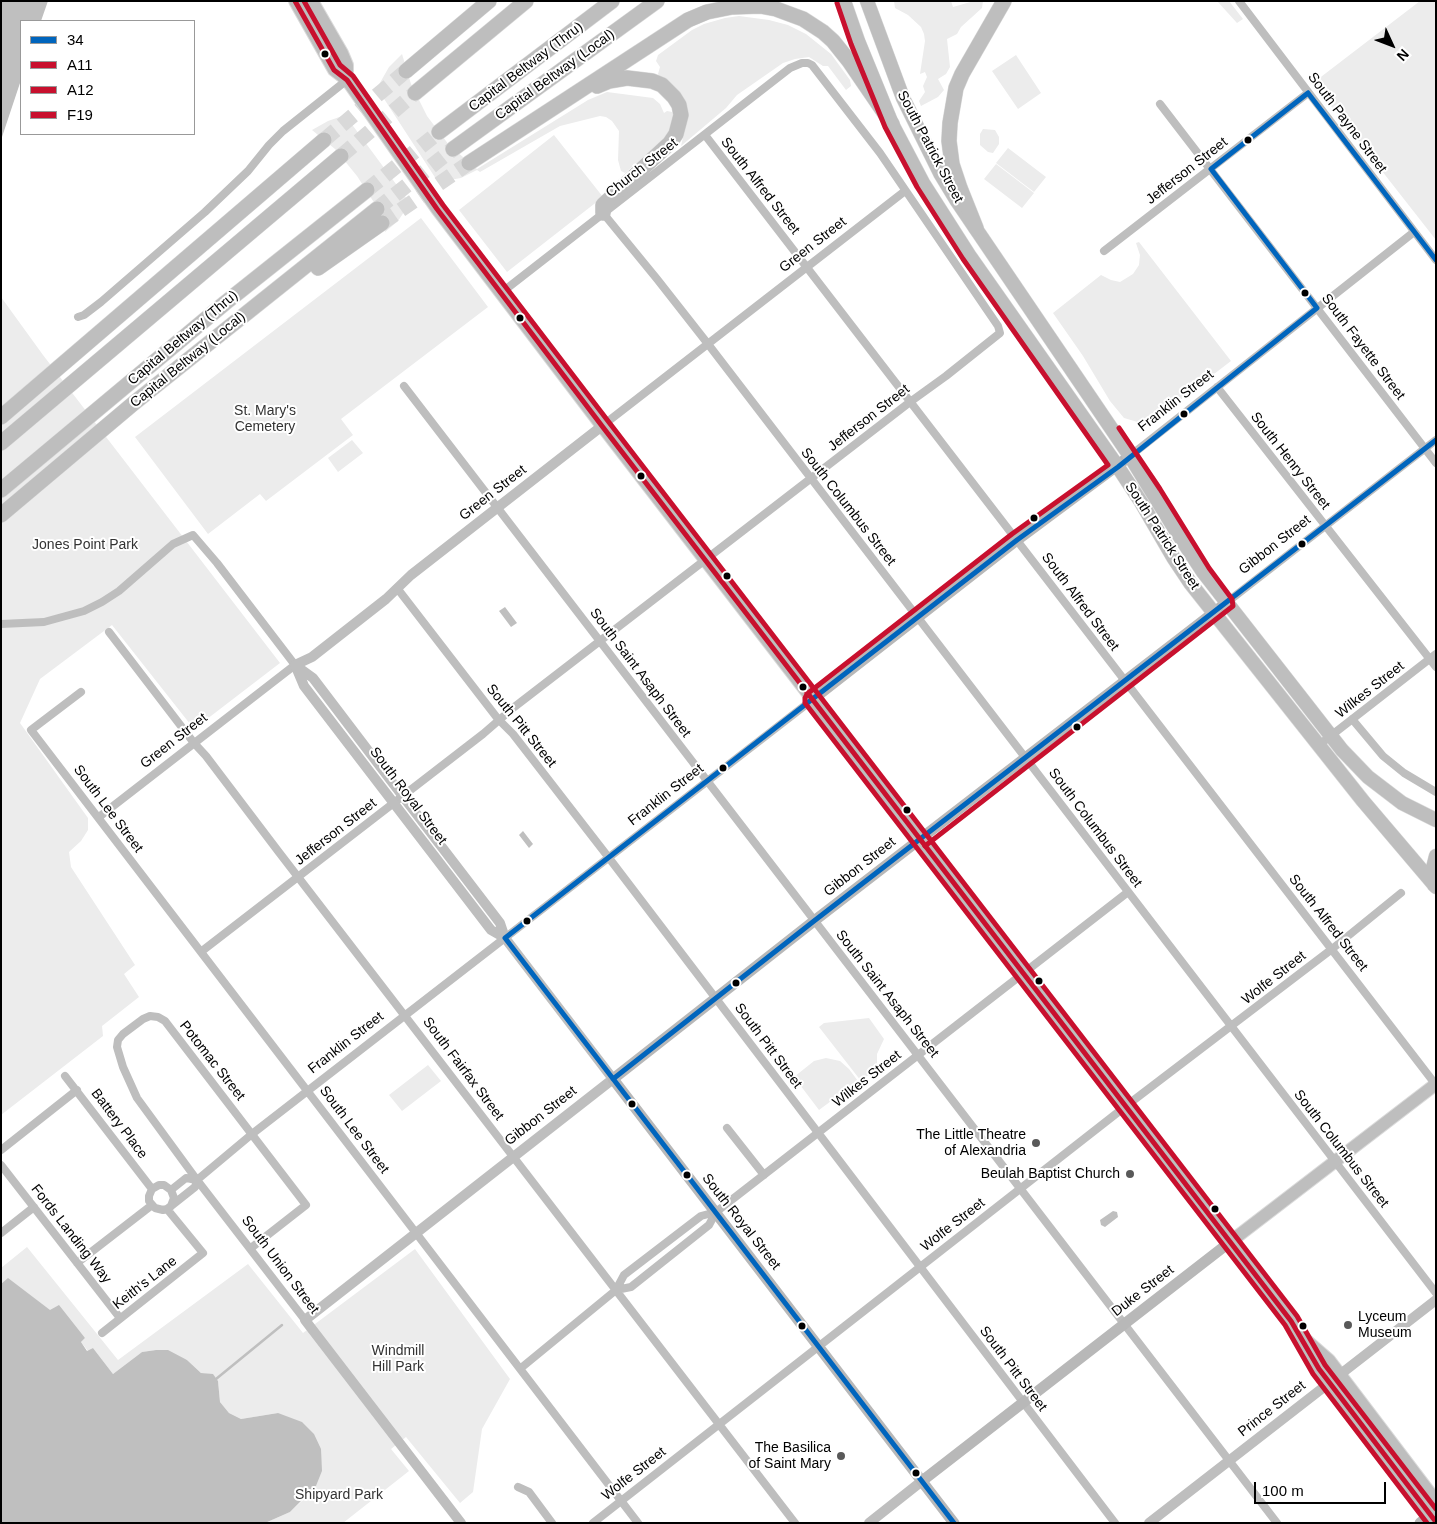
<!DOCTYPE html>
<style>
body{margin:0}
#map{position:relative;width:1437px;height:1524px;overflow:hidden;background:#fff;font-family:Helvetica,sans-serif}
canvas{display:block}
.frame{position:absolute;inset:0;border:2px solid #000;pointer-events:none}
.legend{position:absolute;left:20px;top:20px;width:175px;height:115px;box-sizing:border-box;background:#fff;border:1px solid #999;margin:0;padding:6px 9px;list-style:none;font-size:15px;color:#000}
.legend li{display:flex;align-items:center;gap:10px;height:25px}
.legend b{width:25px;border:1px solid #999}
.north{position:absolute;left:1367px;top:20px;width:50px;height:50px;-webkit-text-stroke:4px #fff;paint-order:stroke;rotate:133deg;font-size:14px;font-weight:700;line-height:20px;text-align:center;color:#000}
.north::after{content:'';display:block;margin:auto;width:18px;height:22px;background:#000;clip-path:polygon(50% 0,100% 100%,50% 72%,0 100%)}
.scale{position:absolute;left:1254px;top:1482px;width:132px;height:22px;box-sizing:border-box;border:2px solid #000;border-top:0;padding-left:6px;font-size:15px;line-height:18px;white-space:nowrap;color:#000;-webkit-text-stroke:4px #fff;paint-order:stroke}
</style>
<div id="map">
<canvas width="1437" height="1524"></canvas>
<div class="frame"></div>
<ul class="legend">
<li><b style="height:6px;background:#0065bd"></b>34</li>
<li><b style="height:6px;background:#c8102e"></b>A11</li>
<li><b style="height:6px;background:#c8102e"></b>A12</li>
<li><b style="height:6px;background:#c8102e"></b>F19</li>
</ul>
<div class="north">N</div>
<div class="scale">100 m</div>
</div>
<script>
const context = document.querySelector('canvas').getContext('2d');
context.lineJoin = 'round';
function fillPath(path, color) {
  context.fillStyle = color;
  context.fill(path, 'evenodd');
}
function poly(rows) {
  const path = new Path2D();
  for (const r of rows) {
    path.moveTo(r[0], r[1]);
    for (let i = 2; i < r.length; i += 2) path.lineTo(r[i], r[i + 1]);
  }
  return path;
}
function trace(path, color, width, dash) {
  context.strokeStyle = color;
  context.lineWidth = width;
  context.lineCap = dash ? 'butt' : 'round';
  context.setLineDash(dash || []);
  context.stroke(path);
}
function drawText(font, color, halo, rows, align = 'center') {
  context.font = font + ' Helvetica,sans-serif';
  context.lineWidth = 4;
  context.setLineDash([]);
  context.textBaseline = 'middle';
  context.strokeStyle = halo;
  context.fillStyle = color;
  for (const [text, x, y, turn = 0] of rows) {
    context.save();
    context.translate(x, y);
    context.rotate((+turn || 0) * Math.PI / 180);
    context.textAlign = isNaN(turn) ? turn : align;
    if (halo) context.strokeText(text, 0, 0);
    context.fillText(text, 0, 0);
    context.restore();
  }
}
const green = poly([
 [894,1,951,1,953,7,974,1,983,1,982,8,961,27,957,34,947,39,950,67,946,74,938,79,944,90,938,97,921,106,919,101,925,92,923,86,927,77,925,72,920,74,925,41,924,34,921,27,908,15,895,8],
 [1217,1,1229,1,1243,19,1237,23],
 [1420,1,1436,1,1436,240,1313,83],
 [739,16,769,20,788,25,806,34,831,54,850,80,851,86,846,90,828,66,823,66,809,57,795,59,783,63,737,95,726,108,681,146,685,129,658,74,660,67,656,61,658,55,692,30,704,24,725,18],
 [402,54,411,84,427,116,449,145,477,169,588,100,607,92,653,98,660,104,664,113,667,111,672,112,675,117,673,126,662,141,625,173,621,171,618,160,619,131,612,121,606,117,600,116,560,126,480,172,477,170,461,178,438,182,377,88,389,67],
 [1016,55,1041,93,1018,109,992,71],
 [345,115,410,203,398,221,385,232,375,204,357,176,335,149,312,130,328,121],
 [983,129,995,130,999,137,999,144,993,153,988,152,980,145,980,134],
 [554,135,603,197,507,272,459,210],
 [1008,148,1046,177,1034,192,996,163],
 [996,164,1034,193,1022,208,984,179],
 [421,218,488,307,341,419,353,435,266,501,260,494,208,534,135,437],
 [1139,242,1231,361,1150,423,1141,423,1124,418,1110,401,1083,356,1053,313,1101,275,1111,280,1120,282,1133,274,1139,265,1140,255,1136,243],
 [1,297,43,355,280,663,194,729,112,625,40,679,20,723,88,818,88,830,81,841,69,852,71,867,135,965,124,974,139,997,102,1026,103,1036,1,1115],
 [352,440,363,453,338,472,328,458],
 [869,1018,884,1039,877,1054,877,1066,875,1070,861,1081,819,1027,824,1023],
 [826,1058,840,1061,849,1069,858,1081,819,1110,794,1077,814,1061],
 [428,1065,441,1081,402,1111,389,1095],
 [27,1247,118,1360,248,1264,303,1333,415,1249,510,1379,482,1429,473,1492,460,1503,406,1437,391,1449,409,1471,343,1523,265,1523,290,1512,303,1500,316,1486,322,1471,278,1413,241,1419,229,1413,220,1402,218,1381,213,1375,201,1373,187,1360,156,1350,142,1352,113,1374,93,1348,88,1351,81,1342,85,1338,8,1279,1,1284,1,1268]
]);
const water = poly([
 [1,1,48,1,41,21,21,21,21,80,1,140],
 [505,607,517,623,511,627,499,611],
 [523,831,533,844,529,848,519,835],
 [1113,1211,1117,1212,1118,1217,1105,1227,1101,1225,1100,1220],
 [8,1278,50,1310,59,1305,85,1338,81,1342,87,1351,93,1348,113,1374,142,1352,156,1350,168,1350,187,1360,201,1373,213,1374,218,1381,220,1402,229,1413,241,1419,278,1413,302,1422,314,1434,321,1449,322,1471,316,1486,290,1512,265,1523,1,1523,1,1284]
]);
const stream = poly([
 [216,1379,282,1325]
]);
const motorwayTunnel = poly([
 [324,140,406,71],
 [341,156,415,93],
 [367,190,439,132],
 [377,209,453,149],
 [382,223,469,163]
]);
const minor = poly([
 [1239,1,1436,260],
 [1160,104,1436,463],
 [705,135,1436,1085],
 [603,213,657,279,708,344,1436,1293],
 [1104,251,1308,93],
 [78,317,84,315,101,302,205,212,248,171,269,145,283,131,347,80],
 [404,386,1277,1523],
 [1217,387,1436,667],
 [602,426,905,191],
 [1130,456,1414,232],
 [397,588,498,719,513,734,609,858,1115,1523],
 [1226,603,1436,440],
 [1,624,44,622,84,611,102,602,119,591,173,544,193,535,217,563,295,665,99,817],
 [109,632,194,743,206,756,278,851,795,1523],
 [81,692,31,730,638,1523],
 [1352,719,1383,756,1404,773,1436,792],
 [1319,745,1436,654],
 [202,951,483,734,513,708,910,402,946,376,1000,333,998,326,880,153,812,65,808,63,802,63,790,68,501,293],
 [65,1076,152,1189],
 [727,1128,764,1175],
 [1,1150,77,1090],
 [1,1165,120,1318],
 [197,1180,252,1134,812,700],
 [171,1206,174,1198,171,1190,164,1185,159,1185,152,1189,149,1196,149,1201,155,1208,163,1210,167,1209,171,1206,195,1187,197,1180,186,1178,171,1190],
 [1,1233,34,1207],
 [251,1248,306,1205,165,1021,158,1017,150,1016,143,1019,123,1034,118,1040,117,1047,123,1067,137,1098,197,1180,305,1320],
 [77,1263,152,1205],
 [616,1290,631,1287,709,1225,716,1212],
 [102,1333,203,1253,167,1209],
 [521,1368,616,1290,624,1275,701,1216,716,1212,1128,892],
 [518,1487,529,1492,552,1523],
 [593,1523,1126,1106,1332,949,1401,893]
]);
const tertiary = poly([
 [295,665,313,678,392,782,500,923,505,938,613,1079,305,1320,461,1523],
 [295,665,312,657,386,599,411,575,602,426],
 [296,667,304,686,491,930,505,938],
 [869,1523,922,1481],
 [1149,1523,1436,1300]
]);
const secondary = poly([
 [812,700,1017,540,1130,456],
 [922,1481,1230,1242],
 [954,1523,613,1079,814,921,1226,603],
 [1420,1523,1430,1515]
]);
const primary = poly([
 [295,1,334,70,347,80,437,209,602,426,1291,1321,1319,1369,1436,1522],
 [312,1,342,53,347,65,347,80],
 [1230,1242,1436,1084],
 [1306,1340,1329,1360,1436,1501]
]);
const trunk = poly([
 [844,1,858,41,892,124,923,183,969,255,1118,467,1141,502,1173,557,1191,584,1363,801,1436,887],
 [867,1,903,98,940,173,957,201,1130,456,1178,534,1203,572,1342,750,1368,777,1402,803,1436,820],
 [1434,885,1432,872,1436,856]
]);
const motorway = poly([
 [406,71,489,1],
 [597,86,609,81,627,78,652,81,662,85,674,97,679,105,681,115,676,134,670,143,603,205,603,213],
 [415,93,526,1],
 [439,132,612,1],
 [453,149,657,1],
 [469,163,688,20,707,12,732,7,760,6,776,9,803,19,823,32,833,41,849,61,892,124],
 [976,228,960,188,952,164,949,141,950,123,956,88,962,74,1004,1],
 [318,268,382,223],
 [1,417,324,140],
 [1,443,341,156],
 [1,490,225,303,367,190],
 [1,515,134,403,377,209]
]);
const bus1 = poly([
 [1308,93,1436,260],
 [1211,169,1308,93],
 [613,1079,814,921,1436,440],
 [954,1523,505,938,1017,540,1118,467,1317,308,1211,169]
]);
const bus2 = poly([
 [837,3,851,44,885,127,917,187,963,259,1108,465,1012,534,807,694,805,698,805,703,1285,1325,1313,1374,1427,1523],
 [925,846,1233,606,1232,599,1209,568,1160,489,1119,428]
]);
const bus3 = poly([
 [295,1,334,70,347,80,437,209,602,426,1291,1321,1319,1369,1436,1522]
]);
const bus4 = poly([
 [304,1,340,65,353,76,443,205,608,421,1297,1316,1325,1365,1436,1509]
]);
const markers = [
 [325,54,4.5,"#000"],
 [1248,140,4.5,"#000"],
 [1305,293,4.5,"#000"],
 [520,318,4.5,"#000"],
 [1184,414,4.5,"#000"],
 [641,476,4.5,"#000"],
 [1034,518,4.5,"#000"],
 [1302,544,4.5,"#000"],
 [727,576,4.5,"#000"],
 [803,687,4.5,"#000"],
 [1077,727,4.5,"#000"],
 [723,768,4.5,"#000"],
 [907,810,4.5,"#000"],
 [527,921,4.5,"#000"],
 [1039,981,4.5,"#000"],
 [736,983,4.5,"#000"],
 [632,1104,4.5,"#000"],
 [1036,1143,5,"#595959"],
 [1130,1174,5,"#595959"],
 [687,1175,4.5,"#000"],
 [1215,1209,4.5,"#000"],
 [1348,1325,5,"#595959"],
 [802,1326,4.5,"#000"],
 [1303,1326,4.5,"#000"],
 [841,1456,5,"#595959"],
 [916,1473,4.5,"#000"]
];
const streetNames = [
 ["Capital Beltway (Thru)",526,67,-37],
 ["Capital Beltway (Local)",555,75,-36],
 ["South Payne Street",1347,123,53],
 ["South Patrick Street",930,147,62],
 ["Church Street",642,168,-38],
 ["Jefferson Street",1187,171,-38],
 ["South Alfred Street",760,186,52],
 ["Green Street",813,245,-38],
 ["Capital Beltway (Thru)",183,338,-40],
 ["South Fayette Street",1363,347,53],
 ["Capital Beltway (Local)",188,360,-39],
 ["Franklin Street",1176,401,-38],
 ["Jefferson Street",869,418,-38],
 ["South Henry Street",1290,461,52],
 ["Green Street",493,493,-38],
 ["South Columbus Street",848,507,52],
 ["South Patrick Street",1162,536,57],
 ["Gibbon Street",1275,545,-38],
 ["South Alfred Street",1080,602,53],
 ["South Saint Asaph Street",640,673,53],
 ["Wilkes Street",1370,690,-38],
 ["South Pitt Street",521,726,51],
 ["Green Street",174,741,-38],
 ["Franklin Street",666,795,-38],
 ["South Royal Street",408,796,53],
 ["South Lee Street",108,809,53],
 ["South Columbus Street",1095,828,53],
 ["Jefferson Street",336,832,-38],
 ["Gibbon Street",860,867,-38],
 ["South Alfred Street",1328,923,52],
 ["Wolfe Street",1274,978,-38],
 ["South Saint Asaph Street",887,994,52],
 ["Franklin Street",346,1043,-38],
 ["South Pitt Street",768,1046,53],
 ["Potomac Street",212,1061,52],
 ["South Fairfax Street",463,1069,53],
 ["Wilkes Street",867,1079,-38],
 ["Gibbon Street",541,1116,-38],
 ["Battery Place",119,1124,53],
 ["South Lee Street",354,1130,53],
 ["South Columbus Street",1341,1149,52],
 ["South Royal Street",741,1222,52],
 ["Wolfe Street",953,1225,-38],
 ["Fords Landing Way",71,1234,52],
 ["South Union Street",280,1265,53],
 ["Keith's Lane",145,1283,-38],
 ["Duke Street",1143,1291,-38],
 ["South Pitt Street",1013,1369,53],
 ["Prince Street",1272,1409,-38],
 ["Wolfe Street",634,1474,-38]
];
const parkNames = [
 ["St. Mary's",265,411],
 ["Cemetery",265,427],
 ["Jones Point Park",85,545],
 ["Windmill",398,1351],
 ["Hill Park",398,1367],
 ["Shipyard Park",339,1495]
];
const poiNames = [
 ["The Little Theatre",1026,1135],
 ["of Alexandria",1026,1151],
 ["Beulah Baptist Church",1120,1174],
 ["Lyceum",1358,1317,"left"],
 ["Museum",1358,1333,"left"],
 ["The Basilica",831,1448],
 ["of Saint Mary",831,1464]
];
fillPath(green, '#ececec');
fillPath(water, '#bfbfbf');
trace(stream, '#bfbfbf', 2.5);
trace(motorwayTunnel, '#d9d9d9', 15, [15, 8]);
trace(primary, '#dbdbdb', 14);
trace(trunk, '#dbdbdb', 15);
trace(motorway, '#dbdbdb', 16);
trace(minor, '#bebebe', 8);
trace(tertiary, '#bebebe', 10);
trace(secondary, '#b8b8b8', 11);
trace(primary, '#bebebe', 12);
trace(trunk, '#bebebe', 14);
trace(motorway, '#bebebe', 15);
trace(bus1, '#0065bd', 5);
trace(bus2, '#c8102e', 5);
trace(bus3, '#c8102e', 5);
trace(bus4, '#c8102e', 5);
for (const [x, y, r, color] of markers) {
  const dot = new Path2D();
  dot.arc(x, y, r, 0, 2 * Math.PI);
  context.fillStyle = color;
  context.fill(dot);
  trace(dot, '#fff', 2);
}
drawText('14px', '#000', '#fff', streetNames);
drawText('14px', '#333', '#fff', parkNames);
drawText('14px', '#000', '#fff', poiNames, 'right');
</script>
